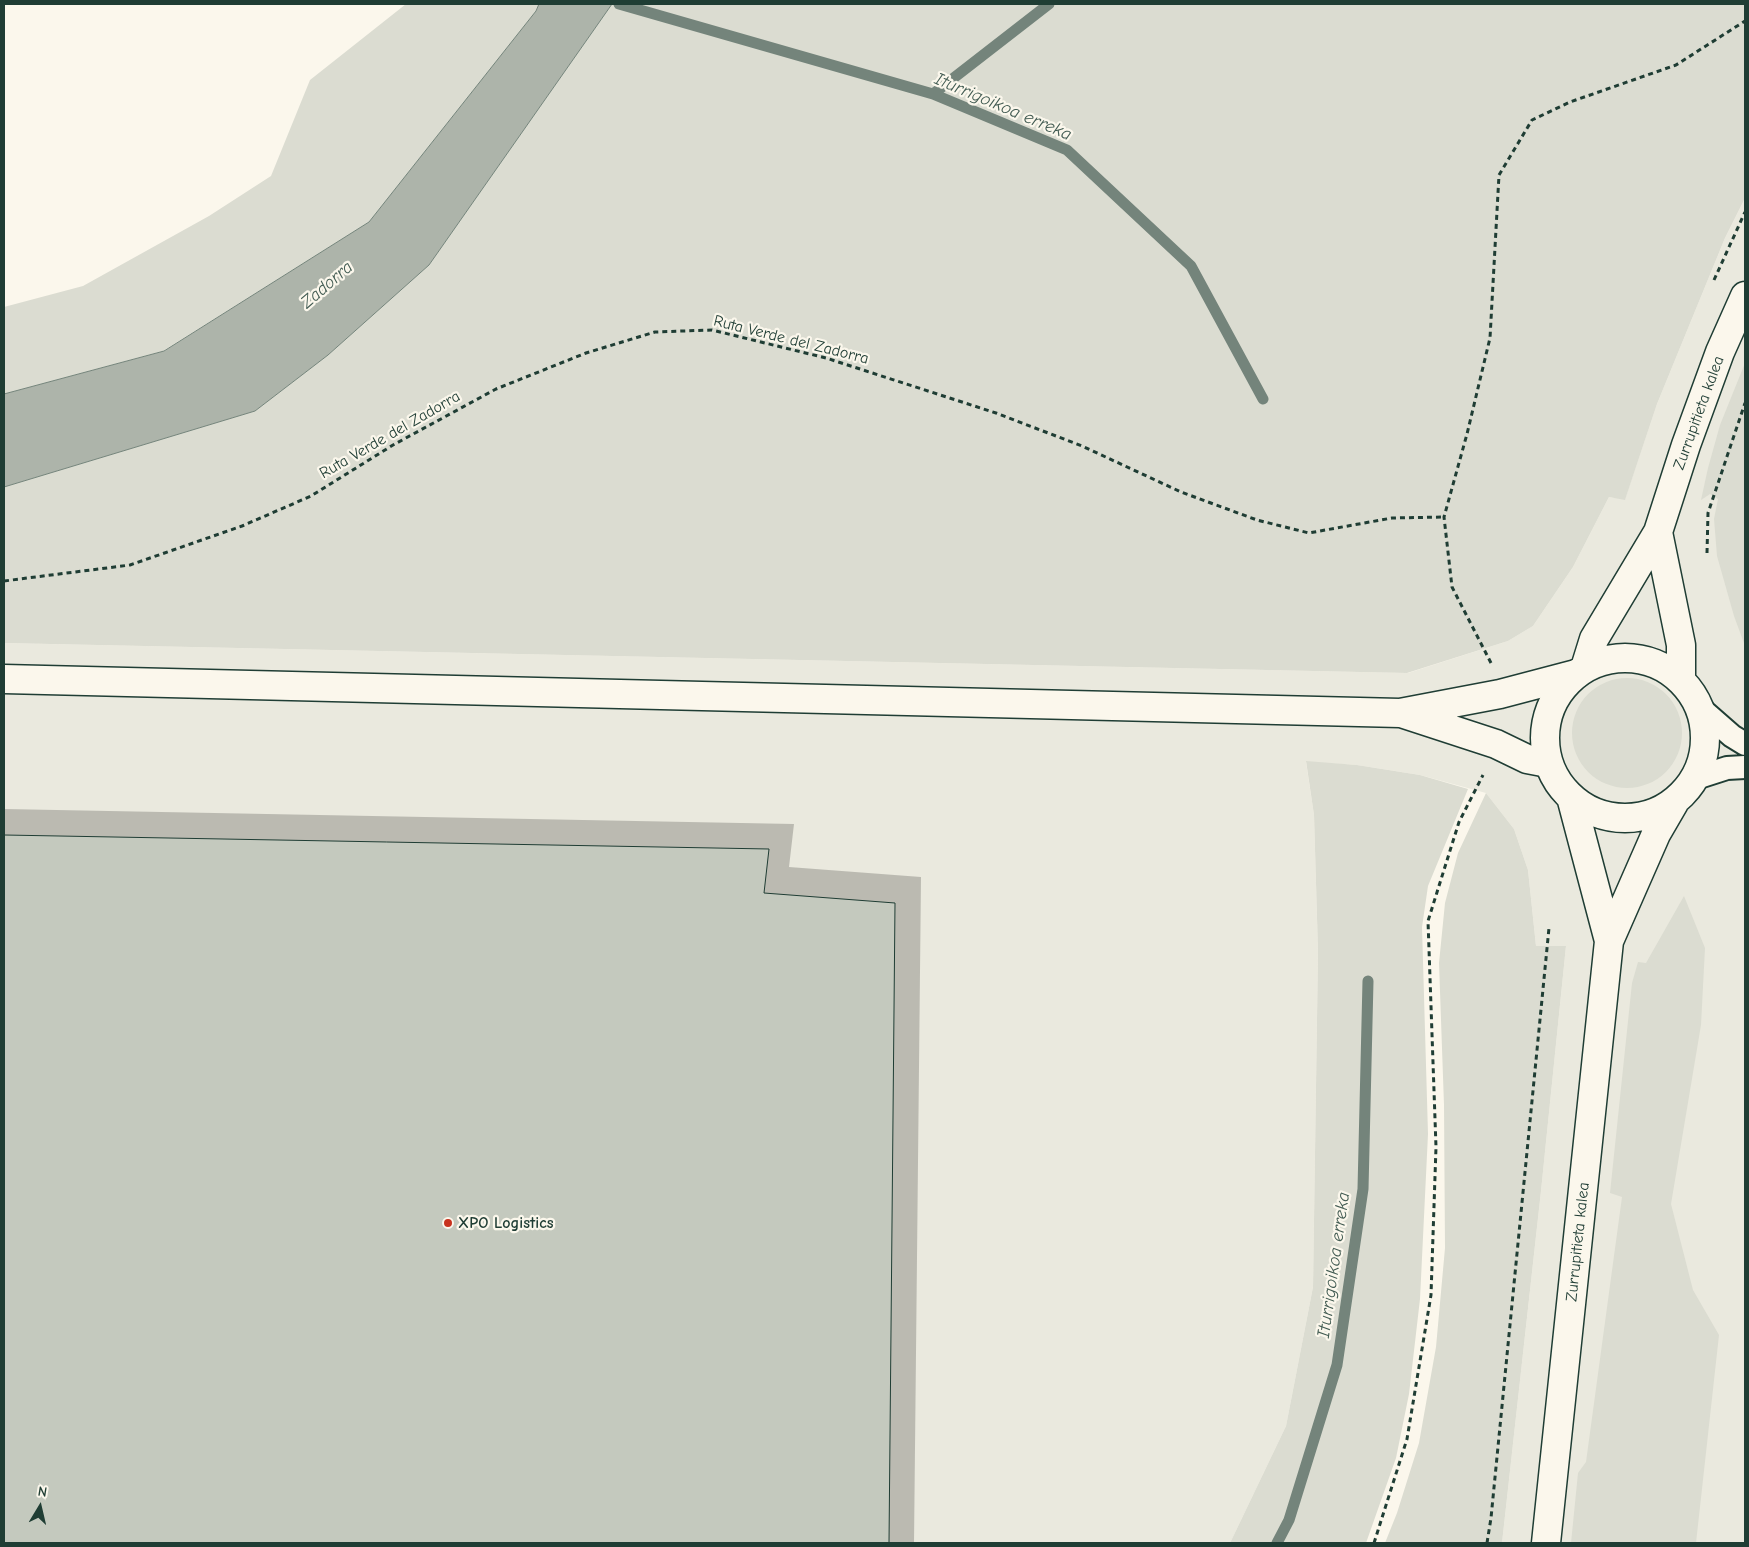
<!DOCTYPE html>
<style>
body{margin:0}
#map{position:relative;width:1749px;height:1547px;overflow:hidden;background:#fbf7ec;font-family:"Comic Neue",sans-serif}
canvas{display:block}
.frame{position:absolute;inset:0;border:5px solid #1f3d34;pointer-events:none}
.north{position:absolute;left:15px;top:1482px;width:50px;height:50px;-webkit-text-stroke:4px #fbf7ec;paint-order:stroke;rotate:9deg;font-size:14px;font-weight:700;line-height:20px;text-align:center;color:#1f3d34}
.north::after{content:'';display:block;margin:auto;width:18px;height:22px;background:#1f3d34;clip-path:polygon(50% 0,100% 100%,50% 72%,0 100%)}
</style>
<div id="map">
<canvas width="1749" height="1547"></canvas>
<div class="frame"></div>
<div class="north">N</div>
</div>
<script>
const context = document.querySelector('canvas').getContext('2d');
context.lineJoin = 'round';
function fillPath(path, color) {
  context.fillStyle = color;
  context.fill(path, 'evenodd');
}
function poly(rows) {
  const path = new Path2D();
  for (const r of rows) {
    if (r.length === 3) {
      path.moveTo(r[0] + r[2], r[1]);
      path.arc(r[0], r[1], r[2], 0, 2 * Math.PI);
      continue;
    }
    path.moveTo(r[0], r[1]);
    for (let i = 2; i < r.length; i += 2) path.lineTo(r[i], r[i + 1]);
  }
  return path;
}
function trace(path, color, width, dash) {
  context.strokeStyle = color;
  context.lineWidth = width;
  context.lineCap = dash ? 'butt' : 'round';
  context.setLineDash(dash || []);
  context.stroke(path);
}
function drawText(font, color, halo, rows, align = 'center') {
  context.font = font + ' "Comic Neue",sans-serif';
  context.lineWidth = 4.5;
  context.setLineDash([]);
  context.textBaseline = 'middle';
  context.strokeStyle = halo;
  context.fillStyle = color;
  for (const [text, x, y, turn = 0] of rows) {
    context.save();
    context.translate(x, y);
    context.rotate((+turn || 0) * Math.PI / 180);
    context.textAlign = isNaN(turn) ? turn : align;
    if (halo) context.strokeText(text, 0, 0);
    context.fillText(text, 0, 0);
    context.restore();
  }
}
const built = poly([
 [1745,198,1745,1543,1502,1543,1541,1191,1566,946,1536,946,1528,870,1514,829,1486,793,1420,775,1357,765,1306,762,1314,815,1318,952,1313,1287,1286,1426,1230,1543,4,1543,4,643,1408,673,1508,641,1533,626,1573,567,1609,497,1625,499,1657,404,1725,238]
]);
const green = poly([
 [406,4,539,4,536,11,369,222,163,351,4,394,4,307,83,286,209,216,271,176,310,80],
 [612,4,1745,4,1745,198,1725,238,1657,404,1625,500,1609,497,1573,567,1533,626,1508,641,1407,673,4,643,4,487,255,411,328,355,429,265],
 [1745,363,1745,646,1734,616,1717,556,1714,519,1718,499,1710,494,1701,500,1708,468,1720,425],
 [1627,733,55],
 [1306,761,1357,765,1420,775,1468,789,1428,886,1422,927,1428,1134,1420,1299,1409,1394,1396,1458,1366,1543,1230,1543,1286,1426,1313,1287,1318,952,1314,815],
 [1486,793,1514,829,1528,870,1536,946,1566,946,1541,1191,1502,1543,1385,1543,1397,1513,1419,1443,1436,1347,1445,1248,1444,1105,1439,963,1445,903,1458,853],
 [1684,896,1705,948,1701,1025,1671,1204,1693,1290,1719,1335,1696,1543,1571,1543,1578,1473,1586,1462,1622,1197,1610,1193,1632,983,1638,962,1646,963]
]);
const water = poly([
 [539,4,612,4,429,265,328,355,255,411,4,487,4,394,164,351,369,222,536,11,539,4]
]);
const shadow = poly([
 [4,809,794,824,789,867,921,877,914,1543,4,1543]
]);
const stream = poly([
 [619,4,933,94,1067,150,1191,266,1263,399],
 [933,94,1049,4],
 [1277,1543,1289,1520,1337,1365,1363,1189,1368,981]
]);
const building = poly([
 [4,835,769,849,764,893,895,903,889,1543,4,1543,4,835]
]);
const path = poly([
 [1714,280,1745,212],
 [1707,553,1708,513,1745,403],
 [4,581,130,565,242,526,311,496,393,445,496,389,586,353,655,332,712,330,826,358,996,413,1082,446,1181,492,1257,520,1309,533,1392,518,1444,517],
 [1491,663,1452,587,1444,517,1467,434,1490,338,1499,175,1532,120,1570,102,1676,65,1745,21],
 [1374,1543,1407,1439,1431,1295,1436,1147,1428,921,1459,822,1483,775],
 [1487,1543,1491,1518,1549,928]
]);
const lane = poly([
 [1700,708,1732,736,1745,744],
 [1696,778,1727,768,1745,767]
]);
const street = poly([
 [4,679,1400,713,1500,694,1576,674],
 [1401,713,1496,744,1527,759,1548,763]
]);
const secondary = poly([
 [1658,532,1681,645,1681,680],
 [1625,738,80],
 [1585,668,1594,639,1658,532,1686,445,1720,352,1745,296],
 [1571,797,1609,941],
 [1546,1543,1609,941,1656,834,1674,803]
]);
const markers = [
 [448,1223,5,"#c8321e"]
];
const streetNames = [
 ["Ruta Verde del Zadorra",791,340,14],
 ["Zurrupitieta kalea",1699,413,-70],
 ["Ruta Verde del Zadorra",390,435,-30],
 ["Zurrupitieta kalea",1578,1242,-84]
];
const poiNames = [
 ["XPO Logistics",458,1223]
];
const waterNames = [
 ["Iturrigoikoa erreka",1003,107,23],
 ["Zadorra",327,285,-41],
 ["Iturrigoikoa erreka",1334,1265,-82]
];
fillPath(built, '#eae9de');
fillPath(green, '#dbdcd1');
fillPath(water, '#adb4aa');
trace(water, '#74847b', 1);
fillPath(shadow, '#0003');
trace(stream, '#74847b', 11);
fillPath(building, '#c4c9be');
trace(building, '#1f3d34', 1);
trace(lane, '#1f3d34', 26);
trace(street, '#1f3d34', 31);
trace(secondary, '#1f3d34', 31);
trace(path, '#1f3d34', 3, [5, 4]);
trace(lane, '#fbf7ec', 22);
trace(street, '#fbf7ec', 28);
trace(secondary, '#fbf7ec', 28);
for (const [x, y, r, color] of markers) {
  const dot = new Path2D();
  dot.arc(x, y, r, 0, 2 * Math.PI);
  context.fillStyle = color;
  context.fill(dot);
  trace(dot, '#fbf7ec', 2);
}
drawText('16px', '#1f3d34', '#fbf7ec', streetNames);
drawText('bold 16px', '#1f3d34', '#fbf7ec', poiNames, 'left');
drawText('italic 18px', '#425b52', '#fbf7ec', waterNames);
</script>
